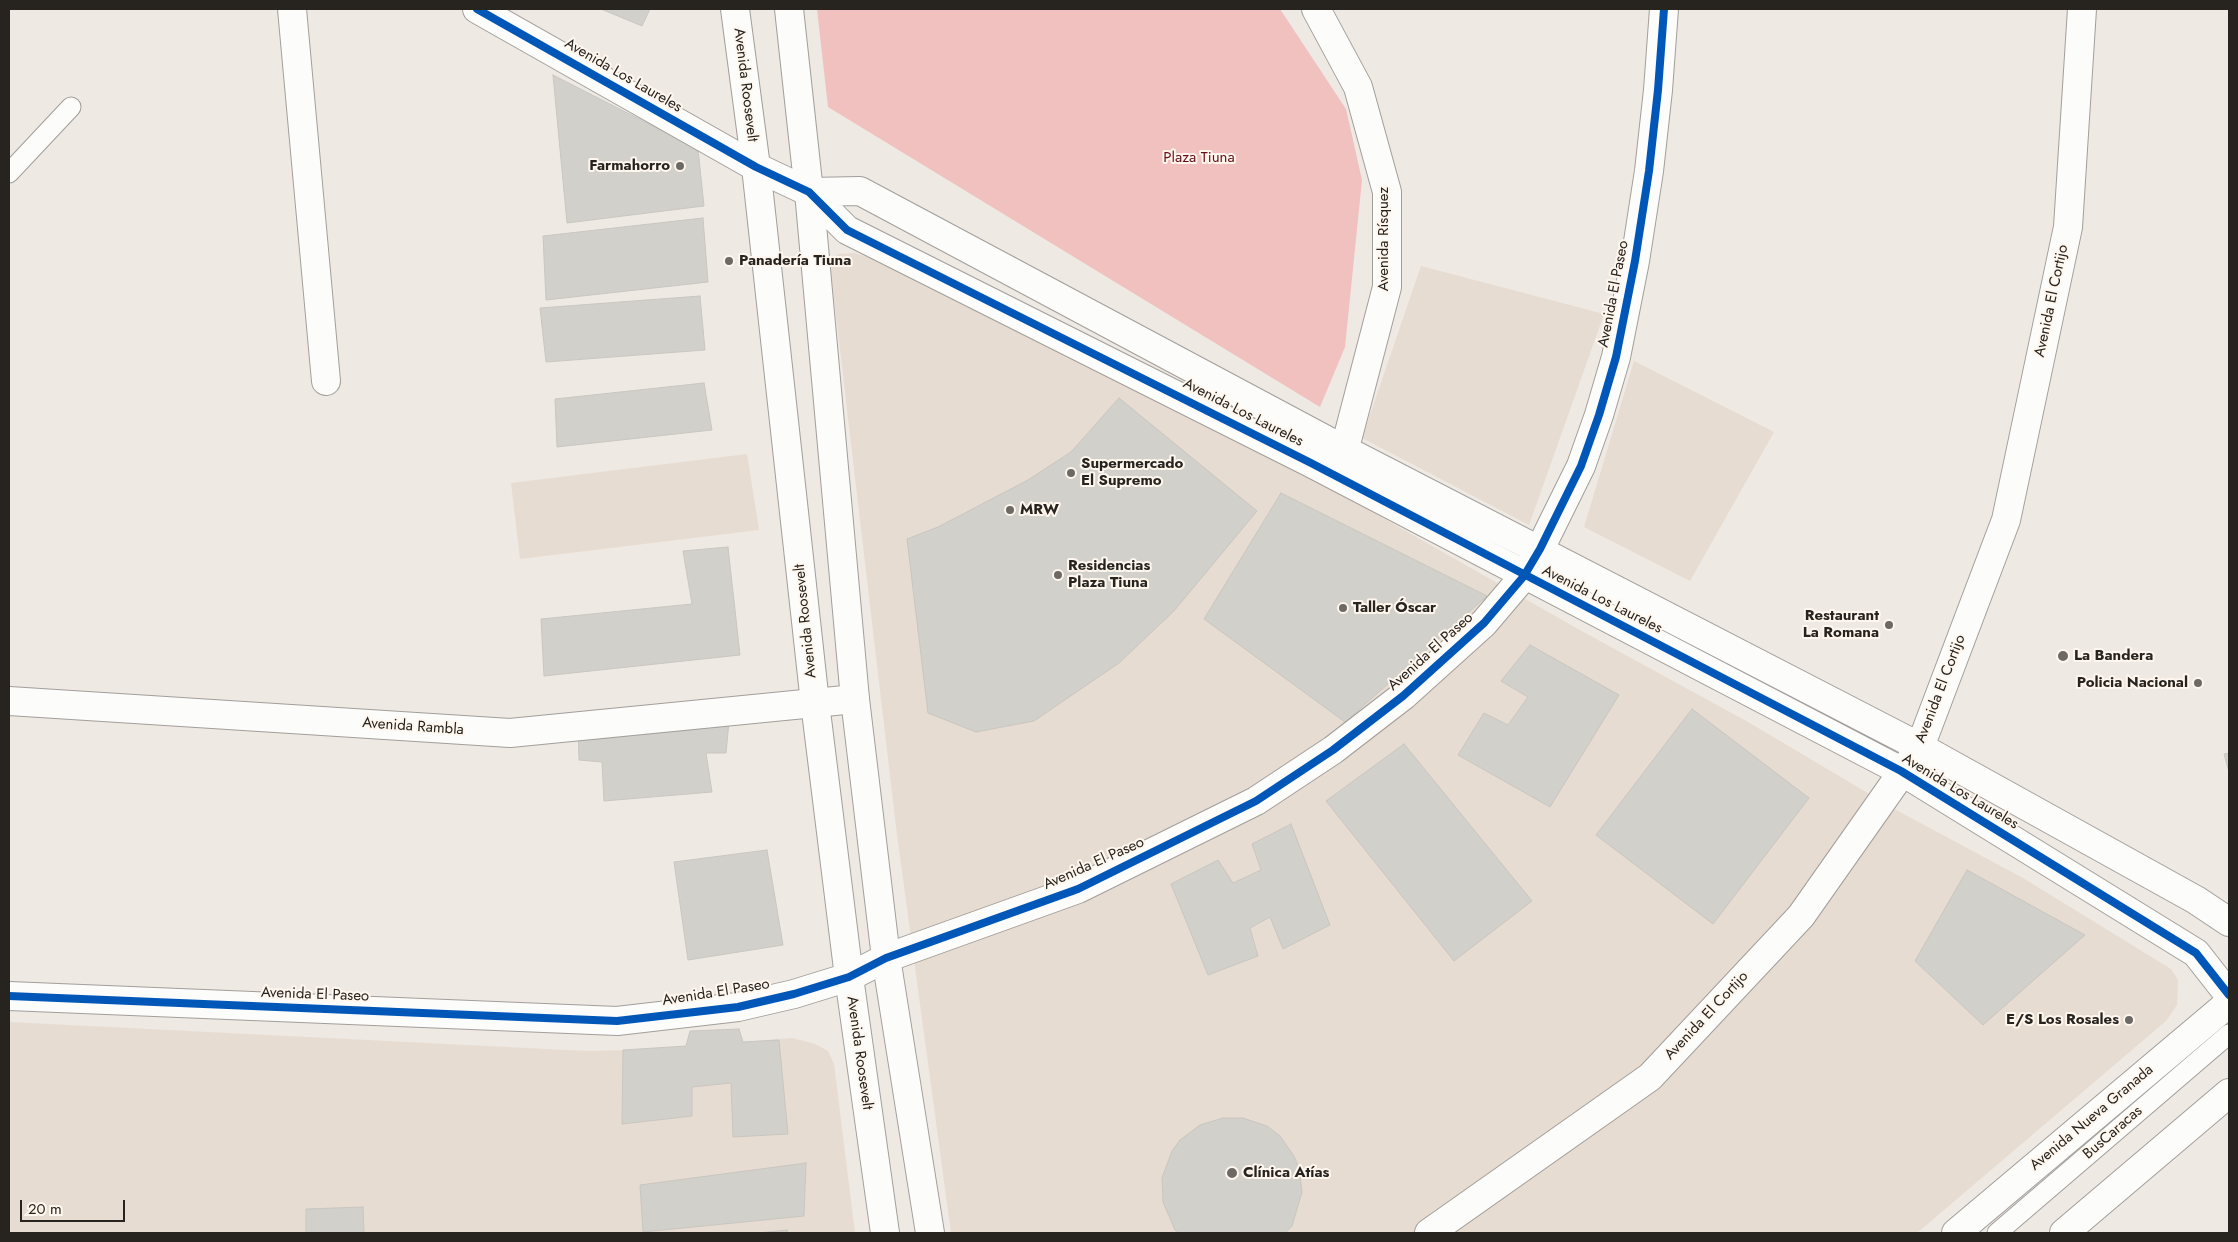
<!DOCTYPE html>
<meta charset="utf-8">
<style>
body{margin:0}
#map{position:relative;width:2238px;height:1242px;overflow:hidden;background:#eee9e3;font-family:Jost,sans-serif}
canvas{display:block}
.frame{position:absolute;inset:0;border:10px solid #272420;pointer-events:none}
.scale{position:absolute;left:20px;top:1200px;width:105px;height:22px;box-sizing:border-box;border:2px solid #272420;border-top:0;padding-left:6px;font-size:15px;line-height:18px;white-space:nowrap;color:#272420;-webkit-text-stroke:4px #fff7ee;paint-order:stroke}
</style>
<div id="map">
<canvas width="2238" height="1242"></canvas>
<div class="frame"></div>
<div class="scale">20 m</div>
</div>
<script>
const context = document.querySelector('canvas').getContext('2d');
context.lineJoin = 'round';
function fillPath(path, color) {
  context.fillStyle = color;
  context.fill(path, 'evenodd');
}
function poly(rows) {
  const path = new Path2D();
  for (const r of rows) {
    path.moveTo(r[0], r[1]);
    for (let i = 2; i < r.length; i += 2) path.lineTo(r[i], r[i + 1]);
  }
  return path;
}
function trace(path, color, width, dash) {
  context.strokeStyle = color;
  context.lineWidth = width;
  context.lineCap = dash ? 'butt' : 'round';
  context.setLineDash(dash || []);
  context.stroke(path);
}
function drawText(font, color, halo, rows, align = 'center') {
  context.font = font + ' Jost,sans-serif';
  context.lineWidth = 4;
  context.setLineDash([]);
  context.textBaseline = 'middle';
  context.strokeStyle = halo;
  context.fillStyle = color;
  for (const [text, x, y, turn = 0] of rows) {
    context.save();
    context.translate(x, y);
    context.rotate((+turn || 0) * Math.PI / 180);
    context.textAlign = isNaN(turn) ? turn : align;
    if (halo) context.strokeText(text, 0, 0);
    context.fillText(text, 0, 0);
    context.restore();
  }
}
const built = poly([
 [854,253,874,259,1281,460,1578,629,1748,722,1898,811,2023,878,2171,969,2178,980,2177,1005,2166,1021,1917,1233,951,1233,896,827,831,273,832,262,838,254],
 [1421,266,1604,314,1529,525,1362,438],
 [1634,361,1774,432,1690,581,1584,527],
 [747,454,759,530,520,559,511,483],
 [9,1022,586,1051,638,1050,792,1038,815,1044,828,1051,834,1064,855,1233,9,1233]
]);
const green = poly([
 [817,9,1280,9,1346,109,1362,180,1345,347,1320,407,828,107]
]);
const building = poly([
 [601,9,650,9,642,26,601,9],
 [553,75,698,149,704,206,567,223,553,75],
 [703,218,708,282,546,300,543,236,703,218],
 [700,296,705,350,546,362,540,308,700,296],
 [704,383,712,430,557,447,555,399,704,383],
 [1119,398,1257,511,1174,611,1119,663,1034,721,976,732,928,713,907,539,938,527,1028,480,1071,452,1119,398],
 [1281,493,1487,596,1345,722,1204,619,1281,493],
 [728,547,740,655,544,676,541,619,692,604,683,551,728,547],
 [1530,645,1619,695,1550,807,1458,755,1484,713,1508,725,1528,697,1501,681,1530,645],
 [1692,709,1809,798,1713,924,1596,835,1692,709],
 [729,722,726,753,706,753,712,792,604,801,602,762,579,760,578,726,729,722],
 [1404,744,1532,901,1454,961,1326,801,1404,744],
 [2229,753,2229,772,2224,754,2229,753],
 [1291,824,1330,925,1283,949,1270,917,1250,928,1258,956,1208,975,1171,884,1218,860,1233,883,1261,870,1252,844,1291,824],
 [767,850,783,945,688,960,674,862,767,850],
 [1967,870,2085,935,1983,1025,1915,961,1967,870],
 [739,1029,743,1042,779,1040,788,1134,733,1137,731,1083,692,1087,692,1116,622,1124,623,1050,686,1046,690,1031,739,1029],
 [1223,1118,1243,1118,1267,1126,1280,1136,1294,1156,1299,1168,1302,1192,1292,1226,1285,1233,1179,1233,1175,1230,1163,1202,1162,1178,1172,1151,1180,1140,1200,1125,1223,1118],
 [806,1163,804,1216,643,1232,640,1185,806,1163],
 [363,1207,364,1233,306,1233,306,1209,363,1207],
 [787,1230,788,1233,758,1233,787,1230]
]);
const service = poly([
 [9,173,71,107],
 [1997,1233,2229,1034]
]);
const minor = poly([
 [292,9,326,381],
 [477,9,756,167,809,192,847,230,1311,463,1901,771,2196,953,2229,995],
 [1316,9,1358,87,1387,192,1387,287,1340,467],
 [809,192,860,191,1345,450,1920,747,2196,900,2229,922],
 [9,701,510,733,855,699],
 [9,996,617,1021,738,1007,794,994,849,977,886,958,1078,889,1256,801,1333,750,1403,696,1484,623,1524,576,1540,549,1581,466,1599,415,1616,357,1635,261,1649,171,1658,90,1664,9],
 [1429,1233,1650,1077,1801,916,1920,747,2006,520,2068,227,2082,9]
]);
const tertiary = poly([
 [735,9,756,167,815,703,849,977,885,1233],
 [789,9,809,192,855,699,886,958,930,1233]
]);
const secondary = poly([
 [1956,1233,2229,1003],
 [2064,1233,2229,1093]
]);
const cycleway = poly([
 [477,9,756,167,809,192,847,230,1311,463,1901,771,2196,953,2229,995],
 [9,996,617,1021,738,1007,794,994,849,977,886,958,1078,889,1256,801,1333,750,1403,696,1484,623,1524,576,1540,549,1581,466,1599,415,1616,357,1635,261,1649,171,1658,90,1664,9]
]);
const markers = [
 [680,166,5,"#6d6964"],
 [729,261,5,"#6d6964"],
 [1071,473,5,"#6d6964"],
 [1010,510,5,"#6d6964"],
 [1058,575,5,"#6d6964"],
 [1343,608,5,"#6d6964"],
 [1889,625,5,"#6d6964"],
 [2063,656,6,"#6d6964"],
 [2198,683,5,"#6d6964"],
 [2129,1020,5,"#6d6964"],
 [1232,1173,6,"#6d6964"]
];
const streetNames = [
 ["Avenida Los Laureles",623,76,30],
 ["Avenida Roosevelt",745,85,83],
 ["Avenida Rísquez",1384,239,-90],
 ["Avenida El Paseo",1614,294,-79],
 ["Avenida El Cortijo",2052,301,-78],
 ["Avenida Los Laureles",1243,413,27],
 ["Avenida Los Laureles",1602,600,27],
 ["Avenida Roosevelt",806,621,-96],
 ["Avenida El Paseo",1431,652,-42],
 ["Avenida El Cortijo",1941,689,-69],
 ["Avenida Rambla",413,727,4],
 ["Avenida Los Laureles",1960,792,31],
 ["Avenida El Paseo",1094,864,-24],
 ["Avenida El Paseo",716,993,-9],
 ["Avenida El Paseo",315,995,2],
 ["Avenida El Cortijo",1707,1016,-47],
 ["Avenida Roosevelt",859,1053,82],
 ["Avenida Nueva Granada",2092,1118,-40],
 ["BusCaracas",2113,1133,-41]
];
const parkNames = [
 ["Plaza Tiuna",1199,158]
];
const poiNames = [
 ["Farmahorro",670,166,"right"],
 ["Panadería Tiuna",739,261],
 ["Supermercado",1081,464],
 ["El Supremo",1081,481],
 ["MRW",1020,510],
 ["Residencias",1068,566],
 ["Plaza Tiuna",1068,583],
 ["Taller Óscar",1353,608],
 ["Restaurant",1879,616,"right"],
 ["La Romana",1879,633,"right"],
 ["La Bandera",2074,656],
 ["Policia Nacional",2188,683,"right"],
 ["E/S Los Rosales",2119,1020,"right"],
 ["Clínica Atías",1243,1173]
];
fillPath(built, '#e7dcd1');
fillPath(green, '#f0c1be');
fillPath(building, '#d2d0cb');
trace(building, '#c9c6c1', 1);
trace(service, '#a29e9a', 21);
trace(minor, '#a29e9a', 30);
trace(tertiary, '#a29e9a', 30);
trace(secondary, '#a29e9a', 30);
trace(service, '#fcfcfb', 19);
trace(minor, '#fcfcfb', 28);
trace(tertiary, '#fcfcfb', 28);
trace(secondary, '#fcfcfb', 28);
trace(cycleway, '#0057b8', 8);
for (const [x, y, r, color] of markers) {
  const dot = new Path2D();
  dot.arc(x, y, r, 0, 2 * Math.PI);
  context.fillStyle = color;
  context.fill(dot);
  trace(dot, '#fff7ee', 2);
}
drawText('15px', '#272420', '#fff7ee', streetNames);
drawText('15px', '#680d19', '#fff7ee', parkNames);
drawText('bold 15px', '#272420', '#fff7ee', poiNames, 'left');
</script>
